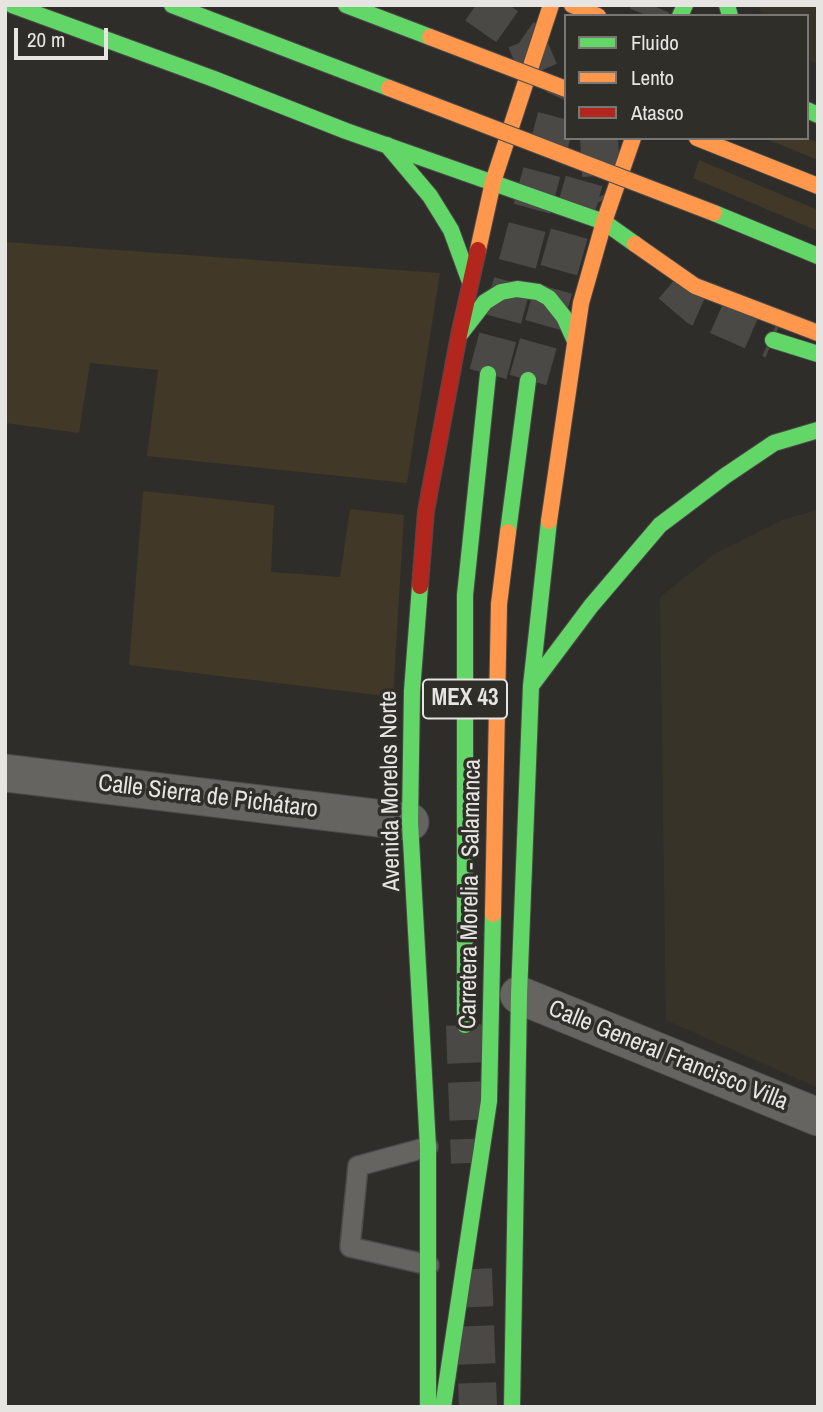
<!DOCTYPE html>
<meta charset="utf-8">
<style>
body{margin:0}
#map{position:relative;width:823px;height:1412px;overflow:hidden;background:#2f2d2a;font-family:"Archivo Narrow",sans-serif}
canvas{display:block}
.frame{position:absolute;inset:0;border:7px solid #e6e5e1;pointer-events:none}
.legend{position:absolute;left:564px;top:14px;width:245px;height:126px;box-sizing:border-box;background:#302e29;border:2px solid #797773;margin:0;padding:9px 12px;list-style:none;font-size:21px;color:#e6e5e1}
.legend li{display:flex;align-items:center;gap:14px;height:35px}
.legend b{width:35px;border:2px solid #797773}
.scale{position:absolute;left:14px;top:28px;width:94px;height:32px;box-sizing:border-box;border:4px solid #e6e5e1;border-top:0;padding-left:9px;font-size:21px;line-height:24px;white-space:nowrap;color:#e6e5e1;-webkit-text-stroke:5px #302e29;paint-order:stroke}
</style>
<div id="map">
<canvas width="823" height="1412"></canvas>
<div class="frame"></div>
<ul class="legend">
<li><b style="height:9px;background:#63d668"></b>Fluido</li>
<li><b style="height:9px;background:#ff974d"></b>Lento</li>
<li><b style="height:9px;background:#b3261e"></b>Atasco</li>
</ul>
<div class="scale">20 m</div>
</div>
<script>
const context = document.querySelector('canvas').getContext('2d');
context.lineJoin = 'round';
function fillPath(path, color) {
  context.fillStyle = color;
  context.fill(path, 'evenodd');
}
function poly(rows) {
  const path = new Path2D();
  for (const r of rows) {
    path.moveTo(r[0], r[1]);
    for (let i = 2; i < r.length; i += 2) path.lineTo(r[i], r[i + 1]);
  }
  return path;
}
function trace(path, color, width, dash) {
  context.strokeStyle = color;
  context.lineWidth = width;
  context.lineCap = dash ? 'butt' : 'round';
  context.setLineDash(dash || []);
  context.stroke(path);
}
function drawText(font, color, halo, rows, align = 'center') {
  context.font = font + ' "Archivo Narrow",sans-serif';
  context.lineWidth = 7;
  context.setLineDash([]);
  context.textBaseline = 'middle';
  context.strokeStyle = halo;
  context.fillStyle = color;
  for (const [text, x, y, turn = 0] of rows) {
    context.save();
    context.translate(x, y);
    context.rotate((+turn || 0) * Math.PI / 180);
    context.textAlign = isNaN(turn) ? turn : align;
    if (halo) context.strokeText(text, 0, 0);
    context.fillText(text, 0, 0);
    context.restore();
  }
}
const built = poly([
 [758,5,818,5,818,64,807,60,807,16,762,16],
 [818,510,818,1088,666,1020,660,597,714,554,785,519]
]);
const green = poly([
 [764,138,807,138,814,141,818,142,818,160],
 [699,160,818,210,818,231,693,178],
 [5,242,440,273,407,483,147,456,158,370,90,363,79,433,5,423],
 [143,491,274,505,271,572,340,577,350,509,404,515,393,697,129,665]
]);
const highwayTunnel = poly([
 [476,5,526,40,543,80],
 [647,16,652,5],
 [599,138,602,191,606,198],
 [671,284,698,307,773,340],
 [488,374,557,115,566,94],
 [528,380,584,181],
 [465,1025,470,1163],
 [473,1269,478,1407]
]);
const lane = poly([
 [428,1147,358,1166,350,1247,429,1265]
]);
const street = poly([
 [5,773,410,822],
 [519,995,818,1117]
]);
const fast = poly([
 [12,5,214,79,346,131,604,222,635,244],
 [172,5,389,88],
 [346,5,430,37],
 [727,5,730,16],
 [680,16,685,5],
 [807,110,818,115],
 [387,145,430,196,451,230,470,282],
 [714,213,818,256],
 [461,333,485,302,501,292,517,289,538,292,549,298,564,317,575,341],
 [773,340,818,354],
 [508,532,528,380],
 [420,586,412,691,410,822,428,1147,428,1407],
 [531,686,591,606,660,525,725,476,774,443,818,430],
 [465,1025,465,595,488,374],
 [443,1407,489,1101,493,914],
 [512,1407,519,995,531,686,549,521]
]);
const slow = poly([
 [572,5,598,16],
 [697,138,818,186],
 [635,244,695,286,818,333],
 [478,250,493,182,551,5],
 [549,521,581,303,604,222,633,138],
 [493,914,499,604,508,532]
]);
const jam = poly([
 [420,586,426,511,459,335,478,250]
]);
const slowBridge = poly([
 [430,37,566,89],
 [389,88,714,213]
]);
const shields = [
 [465,699,84]
];
const shieldNames = [
 ["MEX 43",465,699]
];
const streetNames = [
 ["Avenida Morelos Norte",391,791,-91],
 ["Calle Sierra de Pichátaro",208,797,7],
 ["Carretera Morelia - Salamanca",471,894,-89],
 ["Calle General Francisco Villa",668,1056,22]
];
fillPath(built, '#383329');
fillPath(green, '#413827');
trace(highwayTunnel, '#4a4945', 38, [38, 19]);
trace(lane, '#4c4b49', 22);
trace(street, '#4c4b49', 39);
trace(fast, '#4c4b49', 18);
trace(slow, '#4c4b49', 18);
trace(jam, '#4c4b49', 18);
trace(lane, '#656461', 19);
trace(street, '#656461', 37);
trace(fast, '#63d668', 16);
trace(slow, '#ff974d', 16);
trace(jam, '#b3261e', 16);
trace(slowBridge, '#4c4b49', 18, []);
trace(slowBridge, '#ff974d', 16);
for (const [x, y, w] of shields) {
  const box = new Path2D();
  box.roundRect(x - w / 2, y - 19.5, w, 39, 5);
  context.fillStyle = '#302e29';
  context.fill(box);
  trace(box, '#e6e5e1', 2);
}
drawText('bold 23px', '#e6e5e1', null, shieldNames);
drawText('24px', '#e6e5e1', '#302e29', streetNames);
</script>
